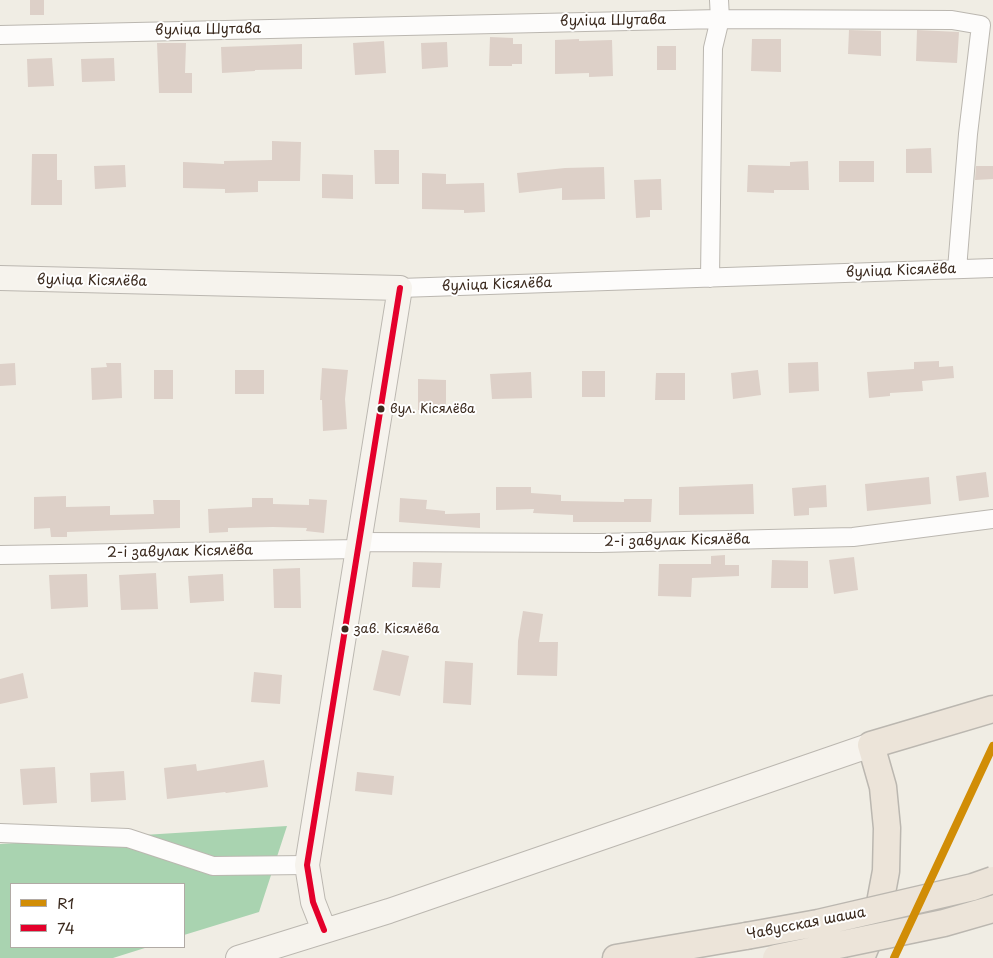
<!DOCTYPE html>
<meta charset="utf-8">
<style>
body{margin:0}
#map{position:relative;width:993px;height:958px;overflow:hidden;background:#f0ede4;font-family:"Playpen Sans",sans-serif}
canvas{display:block}
.legend{position:absolute;left:10px;top:883px;width:175px;height:65px;box-sizing:border-box;background:#fff;border:1px solid #b1aaa5;margin:0;padding:6px 9px;list-style:none;font-size:15px;color:#3b2a1e}
.legend li{display:flex;align-items:center;gap:10px;height:25px}
.legend b{width:25px;border:1px solid #b1aaa5}
</style>
<div id="map">
<canvas width="993" height="958"></canvas>
<ul class="legend">
<li><b style="height:6px;background:#d18d06"></b>R1</li>
<li><b style="height:6px;background:#e4002b"></b>74</li>
</ul>
</div>
<script>
const context = document.querySelector('canvas').getContext('2d');
context.lineJoin = 'round';
function fillPath(path, color) {
  context.fillStyle = color;
  context.fill(path, 'evenodd');
}
function poly(rows) {
  const path = new Path2D();
  for (const r of rows) {
    path.moveTo(r[0], r[1]);
    for (let i = 2; i < r.length; i += 2) path.lineTo(r[i], r[i + 1]);
  }
  return path;
}
function trace(path, color, width, dash) {
  context.strokeStyle = color;
  context.lineWidth = width;
  context.lineCap = dash ? 'butt' : 'round';
  context.setLineDash(dash || []);
  context.stroke(path);
}
function drawText(font, color, halo, rows, align = 'center') {
  context.font = font + ' "Playpen Sans",sans-serif';
  context.lineWidth = 4;
  context.setLineDash([]);
  context.textBaseline = 'middle';
  context.strokeStyle = halo;
  context.fillStyle = color;
  for (const [text, x, y, turn = 0] of rows) {
    context.save();
    context.translate(x, y);
    context.rotate((+turn || 0) * Math.PI / 180);
    context.textAlign = isNaN(turn) ? turn : align;
    if (halo) context.strokeText(text, 0, 0);
    context.fillText(text, 0, 0);
    context.restore();
  }
}
const forest = poly([
 [287,826,259,912,184,935,184,884,11,884,11,947,148,947,113,958,0,958,0,844]
]);
const building = poly([
 [30,0,44,0,44,15,30,15],
 [849,30,881,31,881,56,848,54],
 [917,30,959,32,957,63,916,61],
 [490,37,513,38,513,44,522,44,522,64,512,64,512,66,489,66],
 [579,39,579,41,612,40,613,76,589,77,589,73,555,74,555,40],
 [752,39,781,39,781,72,751,71],
 [384,41,386,73,355,75,353,43],
 [447,42,448,67,422,69,421,43],
 [157,43,186,43,185,73,192,73,192,93,159,93],
 [302,44,302,69,255,70,255,71,222,73,221,47],
 [657,46,676,46,676,70,657,70],
 [52,58,54,86,28,87,27,59],
 [114,58,115,81,82,82,81,59],
 [272,141,301,142,300,181,258,181,258,192,225,193,225,189,183,188,183,162,224,164,224,161,272,160],
 [931,148,932,173,906,173,906,149],
 [374,150,399,150,399,184,375,184],
 [32,154,57,154,57,180,62,180,62,205,31,205],
 [808,161,809,190,774,190,774,193,747,192,748,165,790,166,790,162],
 [839,161,874,161,874,182,839,182],
 [125,165,126,187,95,189,94,166],
 [976,166,993,166,993,179,975,180],
 [604,167,605,199,562,200,562,188,519,193,517,173,565,168],
 [422,173,446,174,446,184,484,183,485,212,464,213,464,210,422,209],
 [322,174,353,175,353,199,322,198],
 [661,179,662,210,650,210,650,217,636,218,634,180],
 [939,361,939,367,953,366,954,378,922,381,923,391,890,393,890,396,869,398,867,372,914,369,914,362],
 [818,362,819,391,789,393,788,363],
 [15,363,16,385,0,386,0,364],
 [106,363,121,363,122,398,92,400,91,368,107,367],
 [322,368,348,370,345,399,347,429,323,431,322,400,320,400],
 [154,370,173,370,173,399,154,399],
 [235,370,264,370,264,394,235,394],
 [758,370,761,395,733,399,731,373],
 [582,371,605,371,605,397,582,397],
 [531,372,532,398,492,399,490,374],
 [656,373,685,373,685,400,655,400],
 [418,379,446,380,446,410,418,410],
 [986,472,989,497,959,501,956,476],
 [929,477,931,504,867,511,865,484],
 [753,484,754,514,679,515,679,487],
 [826,485,827,507,809,508,809,515,794,516,792,488],
 [496,487,531,487,531,493,561,495,561,501,624,502,624,499,652,499,651,522,573,522,573,515,533,513,534,509,496,510],
 [66,496,66,507,110,506,110,515,154,514,153,500,180,500,180,528,67,532,67,537,51,537,50,528,34,529,34,497],
 [252,498,273,498,273,504,309,505,309,499,327,500,324,533,306,531,307,528,273,527,228,528,228,532,209,533,208,509,252,507],
 [400,498,427,500,426,509,445,511,445,514,480,513,480,528,399,522],
 [725,555,725,565,739,565,739,576,692,578,691,597,658,596,659,564,711,564,711,556],
 [854,557,858,590,834,594,829,560],
 [772,560,808,561,808,588,771,588],
 [413,562,442,563,440,588,412,587],
 [300,568,301,608,274,608,273,569],
 [156,573,158,609,121,610,119,575],
 [87,574,88,607,51,609,49,575],
 [223,574,224,601,190,603,188,576],
 [523,611,543,614,539,642,558,642,557,676,517,675,518,641],
 [382,650,409,656,400,696,373,690],
 [445,661,473,663,471,705,443,703],
 [254,672,282,675,280,704,251,702],
 [23,673,28,698,0,704,0,679],
 [264,760,268,787,226,793,225,792,167,799,164,768,196,764,197,771],
 [55,767,57,803,23,805,20,769],
 [124,771,126,800,91,802,90,773],
 [357,772,394,776,392,795,355,791]
]);
const street = poly([
 [0,35,720,19,952,20,981,25,968,134,957,269],
 [710,278,713,48,720,19,719,0],
 [400,288,993,268],
 [360,542,600,543,853,537,993,519],
 [0,555,359,549],
 [0,833,128,838,213,866,307,865]
]);
const secondary = poly([
 [0,278,400,288,307,865,313,902,324,930],
 [238,958,389,911,871,745]
]);
const primary = poly([
 [616,958,746,936],
 [861,958,877,919,886,871,887,828,883,787,871,745,993,709]
]);
const primaryBridge = poly([
 [746,936,818,923,973,887,993,880],
 [776,958,944,923,993,909]
]);
const bus1 = poly([
 [324,930,313,902,307,865,400,288]
]);
const rail1 = poly([
 [894,958,993,746]
]);
const markers = [
 [381,409,4.5,"#3b2a1e"],
 [345,629,4.5,"#3b2a1e"]
];
const busNames = [
 ["вул. Кісялёва",390,409],
 ["зав. Кісялёва",354,629]
];
const streetNames = [
 ["вуліца Шутава",613,21,-1],
 ["вуліца Шутава",208,30,-1],
 ["вуліца Кісялёва",901,271,-2],
 ["вуліца Кісялёва",92,281,1],
 ["вуліца Кісялёва",497,285,-2],
 ["2-і завулак Кісялёва",677,541,-1],
 ["2-і завулак Кісялёва",180,552,-1],
 ["Чавусская шаша",806,924,-11]
];
fillPath(forest, '#a9d3b0');
fillPath(building, '#ddd0c8');
trace(street, '#bbb7b0', 20);
trace(secondary, '#bbb7b0', 26);
trace(primary, '#bbb7b0', 29);
trace(street, '#fdfcfb', 18);
trace(secondary, '#f6f3ed', 24);
trace(primary, '#ece4d9', 26);
trace(primaryBridge, '#bbb7b0', 29, []);
trace(primaryBridge, '#ece4d9', 26);
trace(bus1, '#e4002b', 6);
trace(rail1, '#d18d06', 8);
for (const [x, y, r, color] of markers) {
  const dot = new Path2D();
  dot.arc(x, y, r, 0, 2 * Math.PI);
  context.fillStyle = color;
  context.fill(dot);
  trace(dot, '#fff', 2);
}
drawText('13px', '#3b2a1e', '#fff', busNames, 'left');
drawText('14px', '#3b2a1e', '#fff', streetNames);
</script>
